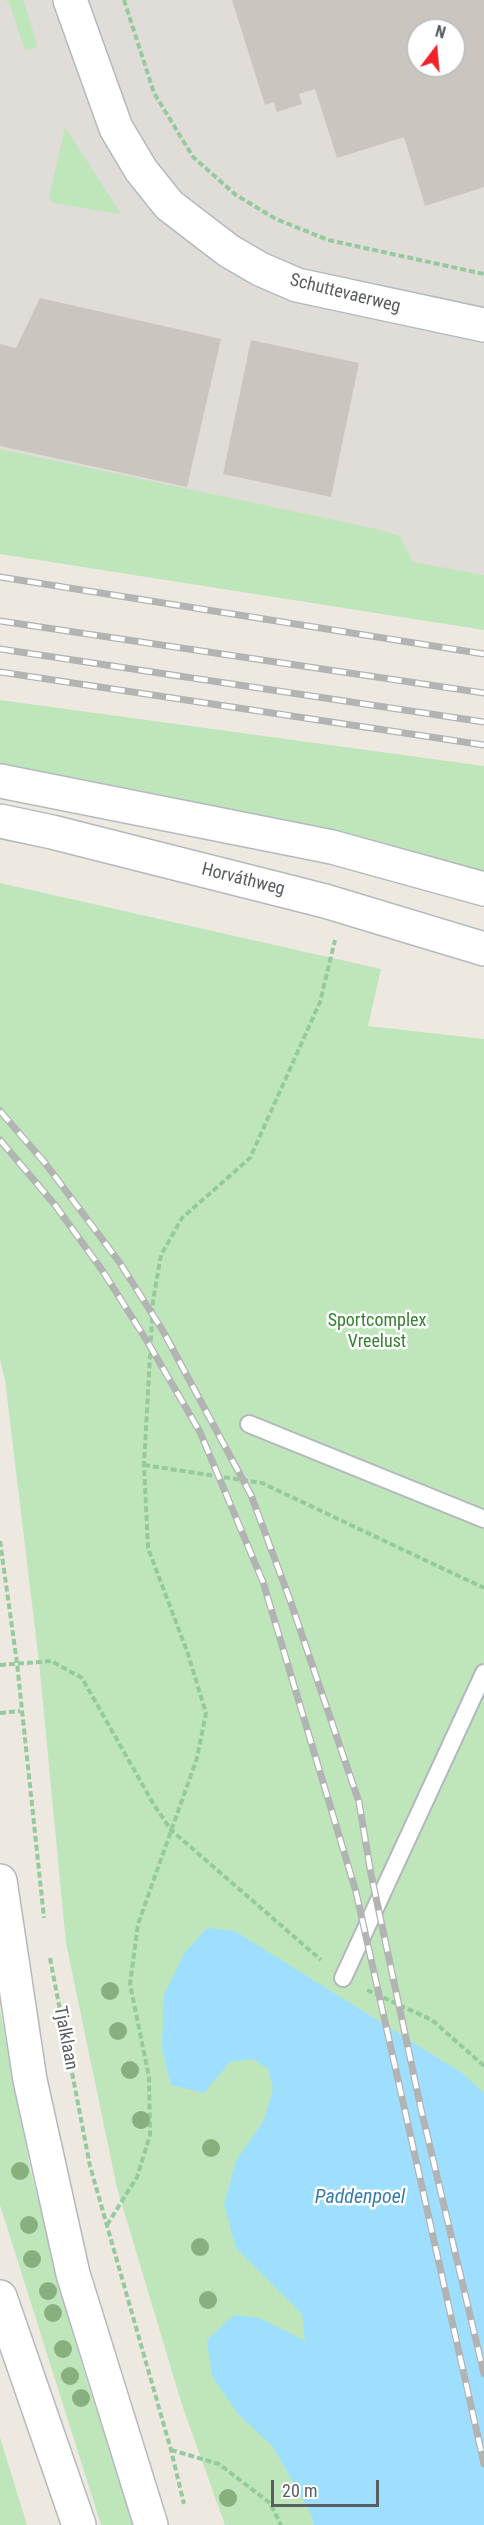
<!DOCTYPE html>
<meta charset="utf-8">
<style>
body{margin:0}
#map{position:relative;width:484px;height:2525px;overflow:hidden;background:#ede9e0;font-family:"Roboto Condensed",sans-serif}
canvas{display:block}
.north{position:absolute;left:406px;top:18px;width:60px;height:60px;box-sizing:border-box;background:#fff;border:2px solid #bdbfc0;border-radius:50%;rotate:16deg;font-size:16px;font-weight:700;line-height:24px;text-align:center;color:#595e62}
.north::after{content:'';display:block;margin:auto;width:21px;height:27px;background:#f02329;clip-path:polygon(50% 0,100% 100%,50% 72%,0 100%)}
.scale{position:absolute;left:271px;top:2480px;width:108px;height:27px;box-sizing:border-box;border:3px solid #595e62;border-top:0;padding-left:8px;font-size:18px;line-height:21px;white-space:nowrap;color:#595e62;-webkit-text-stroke:4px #fff;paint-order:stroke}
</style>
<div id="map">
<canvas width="484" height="2525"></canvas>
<div class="north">N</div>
<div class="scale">20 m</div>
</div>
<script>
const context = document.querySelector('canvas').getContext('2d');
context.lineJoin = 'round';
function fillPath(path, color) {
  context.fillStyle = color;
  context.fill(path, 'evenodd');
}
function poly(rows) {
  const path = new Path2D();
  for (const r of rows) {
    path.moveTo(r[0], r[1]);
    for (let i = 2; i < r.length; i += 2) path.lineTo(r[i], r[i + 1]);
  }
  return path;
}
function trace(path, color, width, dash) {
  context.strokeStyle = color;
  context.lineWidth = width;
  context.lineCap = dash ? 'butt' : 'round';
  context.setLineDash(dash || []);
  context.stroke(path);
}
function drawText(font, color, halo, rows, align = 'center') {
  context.font = font + ' "Roboto Condensed",sans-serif';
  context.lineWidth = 5;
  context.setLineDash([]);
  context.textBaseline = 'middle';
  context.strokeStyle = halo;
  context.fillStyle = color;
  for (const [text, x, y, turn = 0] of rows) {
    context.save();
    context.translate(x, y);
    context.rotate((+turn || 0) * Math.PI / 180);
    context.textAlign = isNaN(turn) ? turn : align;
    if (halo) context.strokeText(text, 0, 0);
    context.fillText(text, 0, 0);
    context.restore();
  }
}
const industrial = poly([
 [0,0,484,0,484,575,0,491],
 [418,30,454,30,454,66,418,66]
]);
const green = poly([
 [5,0,23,0,38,47,25,50,9,2],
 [65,127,121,214,52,203,49,198],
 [0,449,377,529,400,536,413,562,484,575,484,630,0,554],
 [0,700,484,766,484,871,158,794,0,766],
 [0,883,381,969,368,1026,484,1039,484,2525,225,2525,182,2405,117,2188,66,1943,39,1662,5,1380,0,1360],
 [0,2010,31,2172,83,2368,134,2525,101,2525,0,2205],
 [0,2437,27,2525,0,2525]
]);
const water = poly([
 [207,1928,235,1931,462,2073,484,2093,484,2525,314,2525,310,2512,273,2447,238,2414,212,2376,207,2340,234,2315,260,2318,305,2341,302,2314,236,2248,224,2204,236,2161,264,2120,273,2089,268,2069,253,2059,230,2062,204,2093,171,2085,162,2049,164,1995,184,1954]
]);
const building = poly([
 [232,0,484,0,484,187,425,206,404,137,337,158,315,89,299,94,302,104,277,112,274,102,265,105],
 [418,30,454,30,454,66,418,66],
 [40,298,221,339,187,487,0,446,0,344,16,348],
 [251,340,359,363,331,497,223,474]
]);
const path = poly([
 [124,0,154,93,193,157,236,195,276,219,328,240,484,274],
 [144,1465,262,1483,484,1588],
 [0,1541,17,1663,44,1918],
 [0,1665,51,1661,82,1678,154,1805,171,1830,321,1960],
 [0,1713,20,1711],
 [50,1958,90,2166,171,2450,184,2504],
 [367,1990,432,2020,484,2066],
 [107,2225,137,2177,150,2135,149,2077,130,1984,138,1924,197,1758,206,1713,188,1654,148,1548,144,1465,153,1301,161,1255,182,1218,250,1158,320,1002,335,940],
 [171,2450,219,2464,270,2503,281,2525]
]);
const lane = poly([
 [249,1424,484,1519],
 [343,1978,484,1673]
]);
const secondary = poly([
 [70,0,116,128,141,170,169,205,195,225,229,251,260,269,297,285,484,325],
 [0,781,332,847,484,889],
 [0,821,52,832,325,901,484,949],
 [0,1881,30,2080,73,2274,151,2525],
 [0,2297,79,2525]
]);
const rail = poly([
 [0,577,484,654],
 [0,621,484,693],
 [0,649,484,722],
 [0,672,484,745],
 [0,1111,45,1163,120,1263,163,1331,251,1495,290,1600,359,1802,371,1874,421,2109,484,2374],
 [0,1140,55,1205,102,1270,147,1341,200,1432,263,1582,356,1892,484,2464]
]);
const trees = [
 [110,1991],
 [118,2031],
 [130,2070],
 [141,2120],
 [211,2148],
 [20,2171],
 [29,2225],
 [200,2247],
 [32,2259],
 [48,2291],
 [208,2300],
 [53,2313],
 [63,2349],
 [70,2376],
 [81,2398],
 [228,2498]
];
const streetNames = [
 ["Schuttevaerweg",345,294,14],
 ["Horváthweg",243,880,14],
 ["Tjalklaan",65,2038,79]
];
const parkNames = [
 ["Sportcomplex",377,1321],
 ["Vreelust",377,1342]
];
const waterNames = [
 ["Paddenpoel",360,2198]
];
fillPath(industrial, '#e0dcd8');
fillPath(green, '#bfe6bb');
fillPath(water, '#9edfff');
fillPath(building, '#cac5bf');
trace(lane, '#b3b8bc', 20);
trace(secondary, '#b4b9be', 36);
trace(path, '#95ca9e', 4, [6, 3]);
trace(lane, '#fff', 16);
trace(secondary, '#fff', 33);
trace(rail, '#b2b3b3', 7);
trace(rail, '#fff', 4.5, [14]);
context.fillStyle = '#88b07f';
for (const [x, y] of trees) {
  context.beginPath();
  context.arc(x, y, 9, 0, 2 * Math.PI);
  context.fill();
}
drawText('18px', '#595e62', '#fff', streetNames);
drawText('18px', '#35822f', '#fff', parkNames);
drawText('italic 20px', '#367cac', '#fff', waterNames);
</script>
